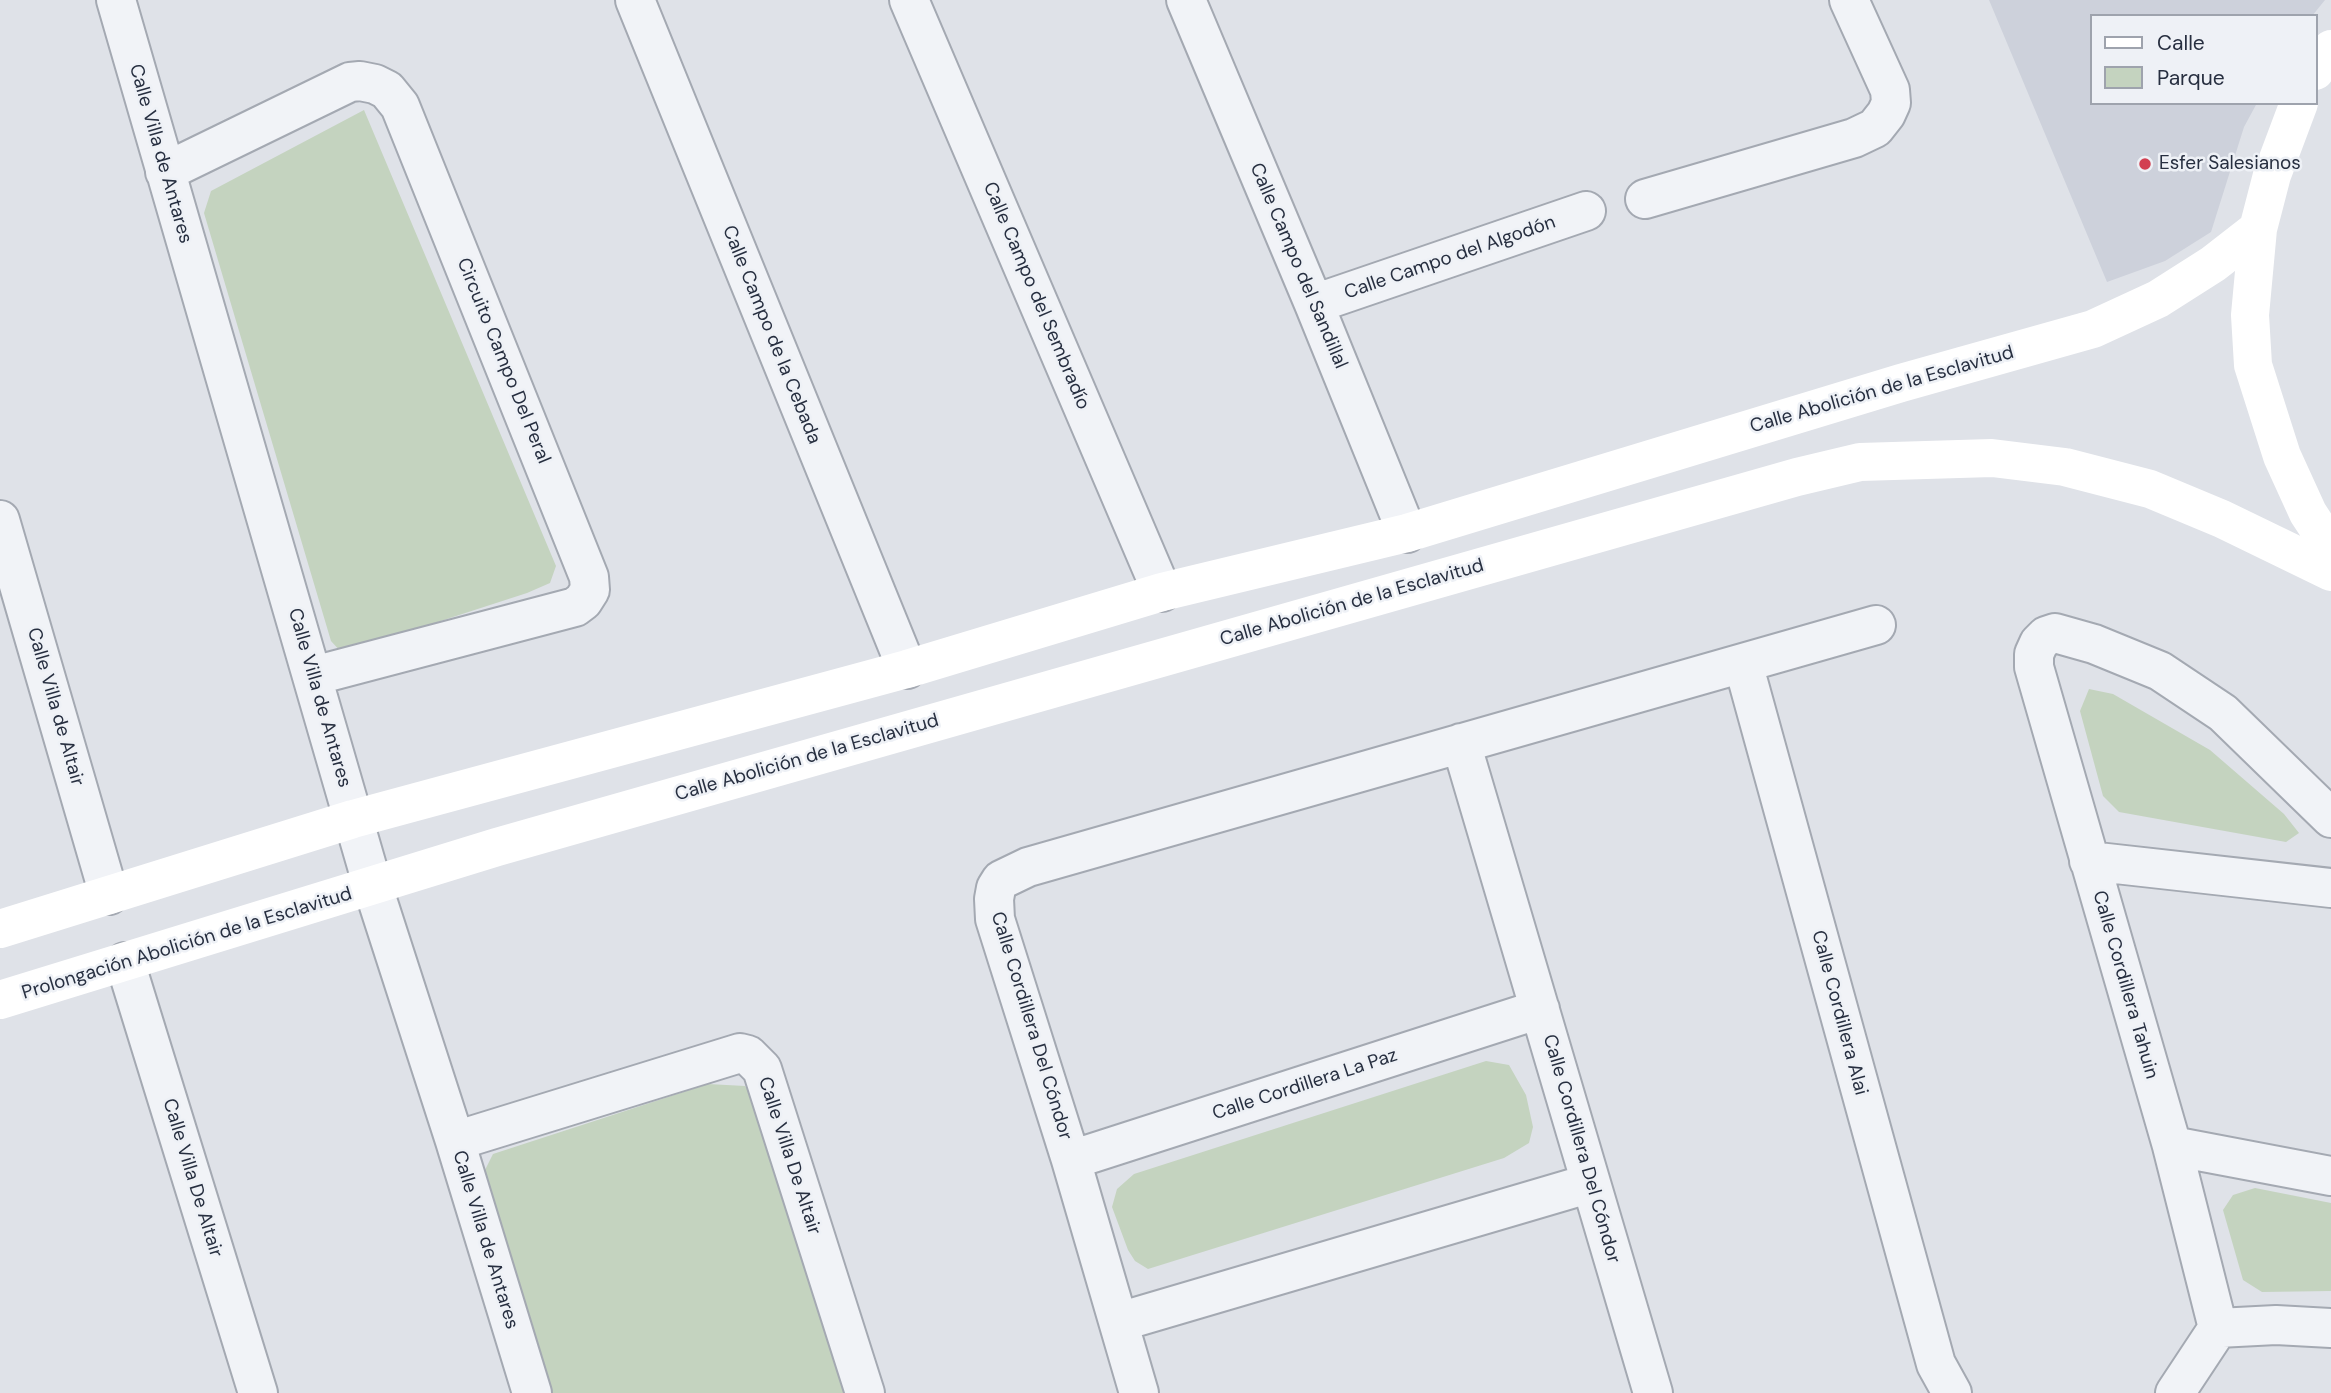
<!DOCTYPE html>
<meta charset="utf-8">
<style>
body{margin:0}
#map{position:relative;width:2331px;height:1393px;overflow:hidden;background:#dfe2e8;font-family:"DM Sans",sans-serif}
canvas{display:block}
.legend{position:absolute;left:2090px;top:14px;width:228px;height:91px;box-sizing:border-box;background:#eef1f6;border:2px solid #9ea3ad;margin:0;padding:9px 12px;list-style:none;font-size:21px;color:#272f40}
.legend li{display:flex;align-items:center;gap:14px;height:35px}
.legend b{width:35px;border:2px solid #9ea3ad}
</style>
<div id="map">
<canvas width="2331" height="1393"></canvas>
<ul class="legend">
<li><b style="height:9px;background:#fff"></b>Calle</li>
<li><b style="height:19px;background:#c4d3bf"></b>Parque</li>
</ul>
</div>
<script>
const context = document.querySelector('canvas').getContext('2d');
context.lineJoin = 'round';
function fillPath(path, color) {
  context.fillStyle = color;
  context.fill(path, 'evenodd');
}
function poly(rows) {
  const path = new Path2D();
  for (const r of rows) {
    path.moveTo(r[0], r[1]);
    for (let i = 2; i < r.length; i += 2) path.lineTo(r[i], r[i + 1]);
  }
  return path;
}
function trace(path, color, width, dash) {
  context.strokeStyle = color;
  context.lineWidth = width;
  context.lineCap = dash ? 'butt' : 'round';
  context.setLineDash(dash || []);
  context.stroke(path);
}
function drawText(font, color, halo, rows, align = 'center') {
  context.font = font + ' "DM Sans",sans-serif';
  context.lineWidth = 5;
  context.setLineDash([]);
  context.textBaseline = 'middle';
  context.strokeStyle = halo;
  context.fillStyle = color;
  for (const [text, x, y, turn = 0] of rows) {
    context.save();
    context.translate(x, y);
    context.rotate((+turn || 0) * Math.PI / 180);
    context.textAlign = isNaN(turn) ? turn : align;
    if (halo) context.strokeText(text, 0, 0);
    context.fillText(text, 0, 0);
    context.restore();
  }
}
const built = poly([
 [1989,0,2325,0,2312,16,2091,16,2091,103,2257,103,2244,127,2211,232,2165,261,2107,282]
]);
const green = poly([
 [364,110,556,566,550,583,527,593,342,653,331,641,204,213,211,191],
 [2089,689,2113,694,2210,750,2284,814,2299,833,2286,842,2119,812,2103,796,2080,711],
 [1486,1061,1509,1065,1526,1095,1533,1127,1529,1143,1504,1158,1148,1269,1135,1261,1128,1250,1112,1207,1117,1189,1134,1174],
 [708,1084,745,1086,764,1114,844,1393,551,1393,484,1172,493,1154],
 [2255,1188,2331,1203,2331,1291,2262,1292,2243,1280,2223,1210,2233,1195]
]);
const minor = poly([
 [116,0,373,887,455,1141,532,1393],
 [635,0,907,669],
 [909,0,1162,592],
 [1186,0,1314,304,1407,533],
 [165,172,350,82,360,81,375,84,387,90,400,106,589,577,590,590,583,601,575,607,313,676],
 [1645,199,1854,138,1875,128,1886,114,1891,103,1890,90,1849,0],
 [1314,304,1586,211],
 [0,520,109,895],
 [1743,663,1936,1364,1952,1393],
 [1461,743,1653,1393],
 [2089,861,2331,888],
 [125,962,258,1393],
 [455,1141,740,1053,748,1055,762,1069,865,1393],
 [2172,1146,2331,1176],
 [1071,1160,1540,1009],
 [1119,1322,1591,1183],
 [2218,1328,2172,1146,2034,667,2034,654,2039,643,2046,636,2055,633,2094,644,2160,671,2223,713,2331,818],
 [1139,1393,1071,1160,995,919,994,899,996,888,1001,880,1028,867,1876,625],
 [2175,1393,2218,1328,2276,1325,2331,1328]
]);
const secondary = poly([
 [2315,71,2320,60,2331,49],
 [2299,103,2272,175,2258,229,2250,315,2253,365,2282,456,2308,513,2331,548],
 [0,929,353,819,907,669,1162,592,1407,533,1901,383,2093,329,2158,299,2213,264,2258,229],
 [0,1000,497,847,1797,477,1860,462,1992,458,2065,467,2150,489,2222,519,2331,572]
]);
const markers = [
 [2145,164,7,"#d23f51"]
];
const streetNames = [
 ["Calle Villa de Antares",160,154,74],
 ["Calle Campo del Algodón",1450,258,-19],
 ["Calle Campo del Sandillal",1298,266,67],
 ["Calle Campo del Sembradío",1036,296,67],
 ["Calle Campo de la Cebada",771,335,68],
 ["Circuito Campo Del Peral",503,361,68],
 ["Calle Abolición de la Esclavitud",1882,390,-16],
 ["Calle Abolición de la Esclavitud",1352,603,-16],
 ["Calle Villa de Antares",319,698,74],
 ["Calle Villa de Altair",55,707,74],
 ["Calle Abolición de la Esclavitud",807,758,-16],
 ["Prolongación Abolición de la Esclavitud",187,944,-17],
 ["Calle Cordillera Tahuin",2125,985,74],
 ["Calle Cordillera Alai",1839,1013,75],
 ["Calle Cordillera Del Cóndor",1031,1026,73],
 ["Calle Cordillera La Paz",1305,1085,-18],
 ["Calle Cordillera Del Cóndor",1581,1149,74],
 ["Calle Villa De Altair",789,1156,72],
 ["Calle Villa De Altair",192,1178,73],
 ["Calle Villa de Antares",485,1240,73]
];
const poiNames = [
 ["Esfer Salesianos",2159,164]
];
fillPath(built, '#cdd1db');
fillPath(green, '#c4d3bf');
trace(minor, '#a4a9b2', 42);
trace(minor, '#f1f3f7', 38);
trace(secondary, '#fff', 38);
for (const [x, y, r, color] of markers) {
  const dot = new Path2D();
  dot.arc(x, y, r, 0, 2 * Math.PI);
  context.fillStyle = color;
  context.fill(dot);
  trace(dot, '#eef1f6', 2.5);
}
drawText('19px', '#272f40', '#eef1f6', streetNames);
drawText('19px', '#272f40', '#eef1f6', poiNames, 'left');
</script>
